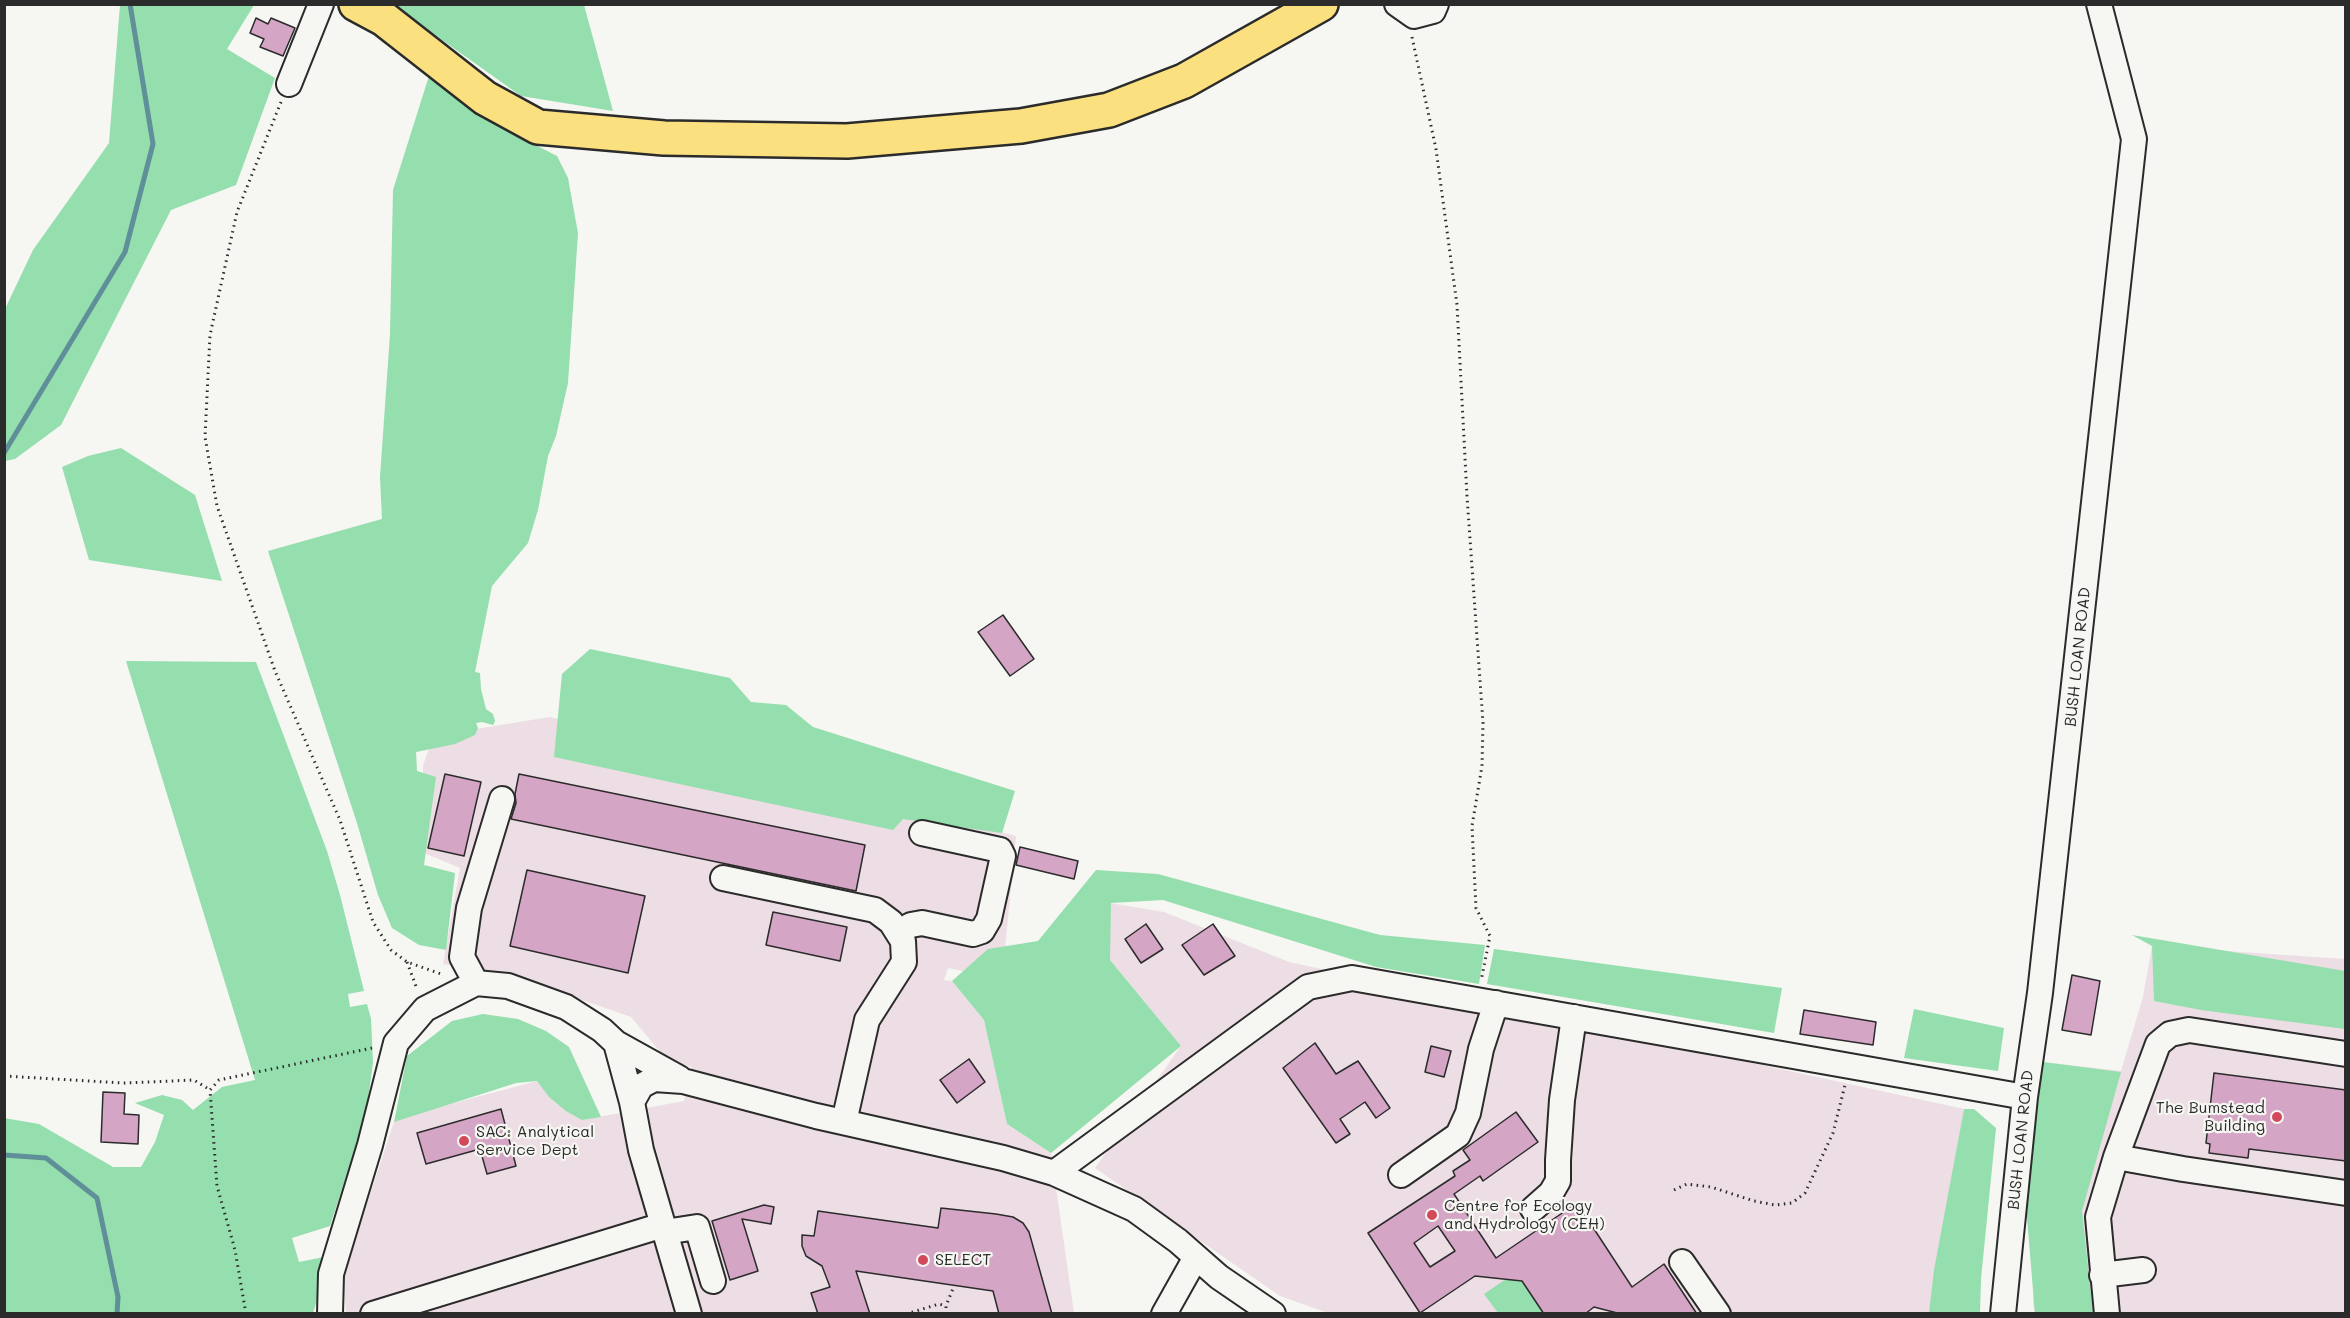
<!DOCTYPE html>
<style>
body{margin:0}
#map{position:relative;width:2350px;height:1318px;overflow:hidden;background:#f6f6f2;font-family:Mali,sans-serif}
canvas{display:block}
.frame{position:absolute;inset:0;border:6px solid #2b2b2b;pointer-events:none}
</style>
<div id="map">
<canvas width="2350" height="1318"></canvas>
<div class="frame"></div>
</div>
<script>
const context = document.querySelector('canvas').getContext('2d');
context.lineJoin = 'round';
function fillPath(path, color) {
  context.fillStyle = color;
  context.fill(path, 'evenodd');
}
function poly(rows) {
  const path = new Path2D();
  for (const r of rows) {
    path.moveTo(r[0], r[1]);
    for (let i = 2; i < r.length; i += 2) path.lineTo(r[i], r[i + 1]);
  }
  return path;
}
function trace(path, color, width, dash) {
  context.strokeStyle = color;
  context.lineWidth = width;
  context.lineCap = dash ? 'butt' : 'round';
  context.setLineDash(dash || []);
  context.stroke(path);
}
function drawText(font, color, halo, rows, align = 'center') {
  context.font = font + ' Mali,sans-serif';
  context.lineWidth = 4.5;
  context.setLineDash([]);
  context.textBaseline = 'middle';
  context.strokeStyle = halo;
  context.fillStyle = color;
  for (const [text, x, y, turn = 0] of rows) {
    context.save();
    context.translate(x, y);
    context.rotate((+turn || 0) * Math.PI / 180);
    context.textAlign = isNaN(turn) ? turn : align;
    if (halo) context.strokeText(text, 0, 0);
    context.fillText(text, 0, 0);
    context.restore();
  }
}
const built = poly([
 [550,717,1016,836,1002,979,948,968,944,980,952,981,984,1020,1007,1124,1051,1153,1074,1313,346,1313,343,1276,394,1122,413,1114,537,1081,582,1120,684,1101,692,1067,667,1060,631,1017,508,974,443,964,460,868,424,853,423,766,433,736],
 [1110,903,1164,912,1289,962,1964,1109,1929,1313,1328,1313,1280,1296,1095,1168,1181,1046,1110,960],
 [2152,946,2345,959,2345,1313,2035,1314,2033,1304,2043,1062,2121,1071,2143,997]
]);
const green = poly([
 [120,5,254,5,227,49,275,78,236,185,171,210,61,425,15,459,5,461,5,309,33,250,109,143],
 [393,5,584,5,613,111,521,96],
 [429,76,481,117,557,156,568,178,578,233,568,383,556,436,548,456,538,510,528,543,492,586,475,672,480,673,481,689,486,709,493,714,495,721,493,725,482,722,476,723,478,728,475,735,455,744,416,752,417,771,436,777,424,865,455,873,446,950,419,945,392,928,378,895,357,823,268,551,382,519,380,477,390,334,393,190],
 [121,448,195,495,222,581,89,560,62,467,88,456],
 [590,649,730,678,751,702,786,705,813,727,1015,791,1002,833,903,819,893,830,554,757,562,674],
 [126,661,256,662,327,851,340,895,364,991,348,994,350,1007,367,1004,371,1019,373,1063,367,1106,354,1152,330,1226,292,1238,299,1262,324,1257,319,1294,313,1313,5,1313,4,1118,39,1124,113,1167,141,1167,155,1142,164,1115,135,1103,162,1095,182,1100,193,1110,222,1087,255,1080],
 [1096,870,1158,874,1380,935,1485,945,1479,984,1376,967,1163,900,1111,903,1110,960,1181,1046,1051,1153,1007,1124,984,1020,952,981,988,949,1038,941],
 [2132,935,2345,971,2345,1029,2201,1010,2154,1001,2152,946],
 [1494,949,1782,988,1774,1033,1487,984],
 [1914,1009,2004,1028,1998,1071,1904,1058],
 [483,1014,518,1019,546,1031,569,1047,601,1117,582,1120,566,1111,549,1097,537,1081,516,1083,394,1122,407,1056,452,1021],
 [2043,1062,2121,1072,2082,1211,2093,1313,2035,1314,2026,1206],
 [1964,1109,1974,1109,1996,1128,1981,1279,1980,1313,1929,1313,1934,1270],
 [1506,1279,1522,1281,1544,1313,1498,1313,1484,1294]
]);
const stream = poly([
 [4,453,125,252,153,144,130,4],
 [4,1155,46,1158,97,1198,118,1297,117,1314]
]);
const building = poly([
 [256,18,268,24,271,18,295,28,283,56,260,47,264,39,250,33,256,18],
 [1003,615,1034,659,1010,676,978,632,1003,615],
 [445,774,481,782,464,856,428,848,445,774],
 [519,774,865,845,856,891,511,819,516,803,515,794,519,774],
 [1020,847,1078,861,1074,879,1016,865,1020,847],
 [527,870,645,896,628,973,510,946,527,870],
 [773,912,847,927,840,961,766,945,773,912],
 [1146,924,1163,949,1141,963,1125,939,1146,924],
 [1213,924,1235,956,1204,975,1182,945,1213,924],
 [2072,975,2100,981,2091,1035,2062,1030,2072,975],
 [1804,1010,1876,1022,1873,1045,1800,1034,1804,1010],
 [1315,1043,1336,1074,1358,1061,1390,1108,1376,1118,1365,1102,1340,1119,1350,1134,1336,1143,1283,1068,1315,1043],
 [1431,1046,1451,1051,1444,1077,1425,1072,1431,1046],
 [969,1059,985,1082,957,1103,940,1080,969,1059],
 [2214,1073,2346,1090,2346,1161,2249,1149,2248,1158,2209,1153,2210,1144,2206,1143,2214,1073],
 [103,1092,125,1093,124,1114,139,1115,138,1144,101,1142,103,1092],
 [501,1109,516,1166,487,1174,480,1149,426,1164,417,1133,501,1109],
 [1516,1112,1538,1142,1483,1181,1480,1176,1454,1194,1496,1258,1577,1203,1632,1287,1664,1264,1697,1314,1621,1314,1594,1307,1585,1314,1544,1314,1522,1281,1475,1276,1420,1313,1368,1233,1455,1176,1453,1171,1470,1160,1463,1150,1516,1112],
 [1438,1226,1455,1251,1430,1267,1414,1243,1438,1226],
 [764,1205,774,1207,771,1224,742,1219,758,1271,730,1280,712,1221,764,1205],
 [941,1208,996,1214,1013,1217,1023,1223,1029,1232,1052,1314,999,1314,993,1291,856,1271,870,1314,818,1314,811,1293,830,1287,822,1266,806,1256,802,1246,802,1235,814,1236,818,1211,938,1228,941,1208]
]);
const path = poly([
 [1412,37,1436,149,1457,305,1467,496,1483,723,1482,766,1472,826,1476,908,1490,936,1481,981],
 [281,102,237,212,210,335,205,437,217,506,275,671,340,820,373,922,391,950,407,962,444,975],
 [407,962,417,989],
 [4,1076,123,1083,194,1080,210,1090],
 [1674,1190,1687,1184,1711,1187,1754,1201,1775,1205,1792,1203,1805,1193,1833,1133,1845,1085],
 [246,1314,235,1250,217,1186,210,1090,219,1080,372,1048],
 [906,1314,939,1304,946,1306],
 [946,1314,946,1306,954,1286]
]);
const minor = poly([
 [1397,4,1414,16,1433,11,1436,4],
 [289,84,321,4],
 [723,878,875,910,891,922,903,941,904,962,867,1020,844,1122],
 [898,932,911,925,922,923,973,934,982,931,989,919,1003,856,1000,850,922,833],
 [476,983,462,957,469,908,502,799],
 [616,1043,679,1078],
 [2116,1157,2183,1169,2346,1193],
 [1054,1173,1308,987,1352,978,2025,1097],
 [1401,1175,1458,1135,1468,1113,1481,1049,1496,1003],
 [1533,1209,1551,1193,1558,1181,1558,1160,1562,1100,1574,1017],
 [665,1232,697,1227,713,1281],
 [1682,1262,1718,1314],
 [2102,1275,2143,1270],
 [330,1314,331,1274,370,1145,396,1043,425,1009,476,983,508,986,566,1007,602,1030,616,1043,632,1102],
 [373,1314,663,1225],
 [689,1314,641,1150,632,1102,641,1086,654,1079,683,1081,816,1116,1003,1158,1054,1173,1134,1209,1178,1241,1219,1277,1273,1314],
 [1164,1314,1196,1257],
 [2003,1314,2025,1097,2040,993,2134,139,2099,4],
 [2107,1314,2098,1217,2116,1157,2158,1044,2170,1034,2189,1030,2346,1054]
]);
const highway = poly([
 [356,4,384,19,485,98,538,127,664,138,847,141,1021,126,1109,110,1184,81,1321,4]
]);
const markers = [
 [2277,1117,6,"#d1495b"],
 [464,1141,6,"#d1495b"],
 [1432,1215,6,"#d1495b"],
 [923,1260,6,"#d1495b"]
];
const streetNames = [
 ["BUSH LOAN ROAD",2078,657,-84],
 ["BUSH LOAN ROAD",2021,1140,-84]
];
const poiNames = [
 ["The Bumstead",2265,1108,"right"],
 ["Building",2265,1126,"right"],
 ["SAC: Analytical",476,1132],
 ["Service Dept",476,1150],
 ["Centre for Ecology",1444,1206],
 ["and Hydrology (CEH)",1444,1224],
 ["SELECT",935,1260]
];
fillPath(built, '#ecdee4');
fillPath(green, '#95dead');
trace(stream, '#5f8f98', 5);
fillPath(building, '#d4a5c5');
trace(building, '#2b2b2b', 1.5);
trace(minor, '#2b2b2b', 28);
trace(highway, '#2b2b2b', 38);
trace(path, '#2b2b2b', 3, [1.5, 4.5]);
trace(minor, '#f6f6f2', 24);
trace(highway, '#fbe080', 33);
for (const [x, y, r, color] of markers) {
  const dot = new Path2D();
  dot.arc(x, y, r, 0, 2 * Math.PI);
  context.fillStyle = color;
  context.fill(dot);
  trace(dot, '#f6f6f2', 2);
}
drawText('16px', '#2b2b2b', '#f6f6f2', streetNames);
drawText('16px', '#2b2b2b', '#f6f6f2', poiNames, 'left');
</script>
